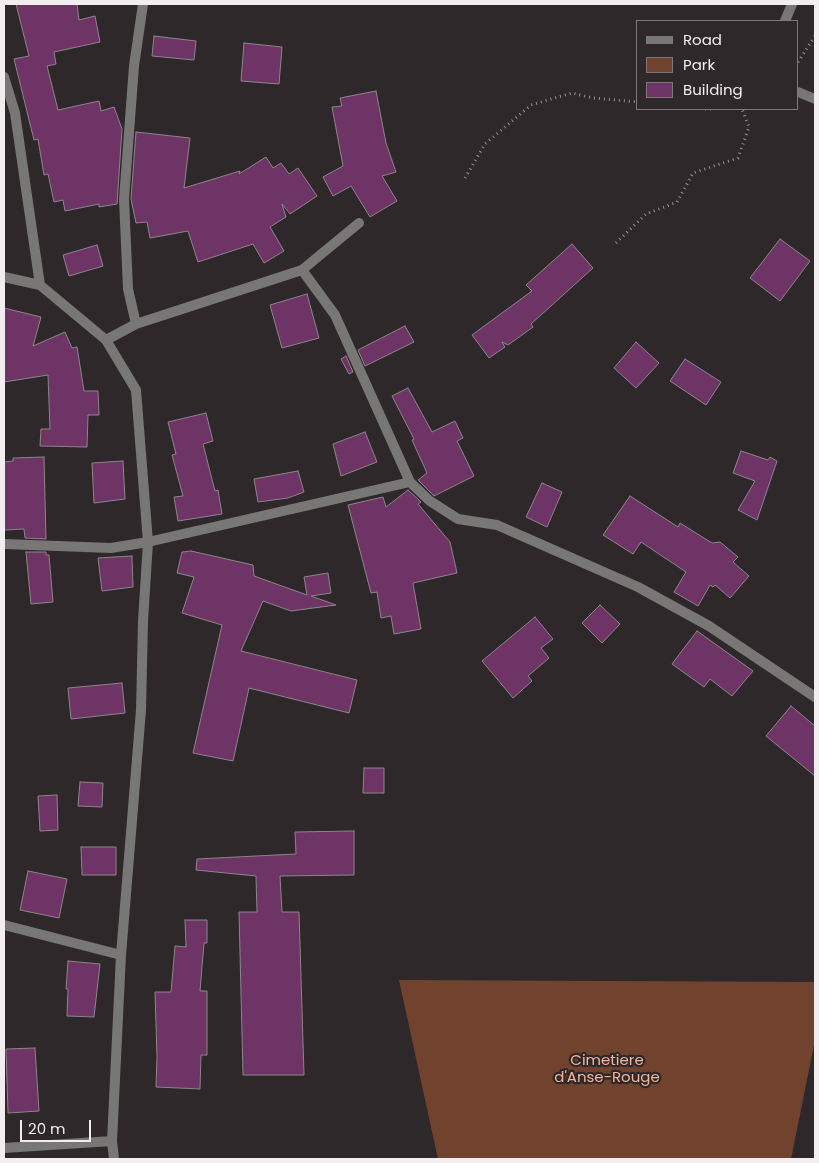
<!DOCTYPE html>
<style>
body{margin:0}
#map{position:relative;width:819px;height:1163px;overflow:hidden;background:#2e282a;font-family:Poppins,sans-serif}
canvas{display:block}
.frame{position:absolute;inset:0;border:5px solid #f2eeef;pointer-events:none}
.legend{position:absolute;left:636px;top:20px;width:162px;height:90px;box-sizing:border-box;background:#2e282a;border:1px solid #7c7779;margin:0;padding:6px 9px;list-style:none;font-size:15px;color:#f2eeef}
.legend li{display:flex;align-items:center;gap:10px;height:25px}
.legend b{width:25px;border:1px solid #7c7779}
.scale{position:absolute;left:20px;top:1120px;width:71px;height:22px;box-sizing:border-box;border:2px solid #f2eeef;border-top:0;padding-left:6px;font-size:15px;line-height:18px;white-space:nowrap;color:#f2eeef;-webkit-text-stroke:4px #2e282a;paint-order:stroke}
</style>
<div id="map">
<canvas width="819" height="1163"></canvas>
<div class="frame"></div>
<ul class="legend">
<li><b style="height:6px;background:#797676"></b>Road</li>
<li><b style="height:14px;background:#71432f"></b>Park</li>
<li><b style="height:14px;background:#6f3466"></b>Building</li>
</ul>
<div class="scale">20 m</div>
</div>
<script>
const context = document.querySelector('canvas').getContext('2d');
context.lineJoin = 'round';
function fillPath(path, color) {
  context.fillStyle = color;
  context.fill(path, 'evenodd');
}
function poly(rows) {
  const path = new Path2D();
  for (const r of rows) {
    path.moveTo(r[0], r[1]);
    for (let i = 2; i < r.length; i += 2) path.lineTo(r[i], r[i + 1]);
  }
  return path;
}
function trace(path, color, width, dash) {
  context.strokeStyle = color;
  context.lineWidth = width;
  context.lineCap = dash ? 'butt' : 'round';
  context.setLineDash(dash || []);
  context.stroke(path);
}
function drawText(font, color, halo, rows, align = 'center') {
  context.font = font + ' Poppins,sans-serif';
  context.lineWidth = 4.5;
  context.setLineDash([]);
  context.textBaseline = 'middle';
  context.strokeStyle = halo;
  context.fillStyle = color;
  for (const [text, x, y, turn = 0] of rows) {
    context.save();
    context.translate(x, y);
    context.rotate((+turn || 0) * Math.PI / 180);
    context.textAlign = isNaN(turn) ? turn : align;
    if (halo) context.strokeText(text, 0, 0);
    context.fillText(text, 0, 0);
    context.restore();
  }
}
const green = poly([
 [399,980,815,982,815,1040,791,1159,438,1159]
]);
const building = poly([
 [16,4,77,4,79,20,95,16,100,42,54,52,56,64,47,66,58,110,99,101,101,111,114,107,122,129,117,204,99,207,99,204,65,211,63,200,54,202,48,174,44,175,38,139,34,140,14,59,29,56,16,4],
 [154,36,196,41,194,60,152,56,154,36],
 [244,43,282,47,279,84,241,81,244,43],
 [376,91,386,143,396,172,382,176,397,201,370,217,351,186,333,196,323,177,343,166,332,107,342,106,340,98,376,91],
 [136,132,190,138,184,188,240,171,239,174,266,157,273,168,281,163,289,174,298,168,317,196,290,214,282,204,286,217,270,227,284,251,264,263,253,244,198,262,188,231,150,238,147,222,136,223,131,199,136,132],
 [780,239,810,261,780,301,750,278,780,239],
 [572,244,593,268,531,324,533,327,508,345,502,342,505,347,489,358,472,335,532,291,526,285,572,244],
 [97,245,103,266,69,276,63,255,97,245],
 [307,294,319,338,282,348,270,305,307,294],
 [4,308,41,317,33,346,65,332,72,348,77,347,84,391,98,391,99,415,88,415,87,447,40,446,41,429,50,429,48,375,4,382,4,308],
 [405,326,414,342,365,366,358,350,405,326],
 [636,342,659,363,636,388,614,368,636,342],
 [346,356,353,372,349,374,341,359,346,356],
 [685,359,721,382,706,405,670,381,685,359],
 [408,388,432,432,455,421,463,438,457,441,474,476,434,496,418,480,427,473,412,440,414,439,392,396,408,388],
 [206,413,213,441,203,444,215,491,218,490,222,514,178,521,174,497,183,496,172,455,176,454,168,422,206,413],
 [365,432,377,462,341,476,333,444,365,432],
 [741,451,768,460,770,457,777,461,757,520,738,510,755,481,733,473,741,451],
 [44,457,46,539,25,538,24,529,4,530,4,462,13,461,13,458,44,457],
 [123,461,125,499,94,503,92,463,123,461],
 [298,471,304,492,288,498,258,502,254,479,298,471],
 [542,483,562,492,547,527,526,517,542,483],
 [408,490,421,502,418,504,450,542,457,573,413,583,421,629,394,634,391,616,381,618,377,592,371,593,348,505,383,497,386,507,408,490],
 [630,496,678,527,680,523,712,543,720,542,738,557,733,562,749,576,730,598,715,585,713,587,710,585,698,606,674,592,686,572,641,542,633,554,603,535,630,496],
 [191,551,253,565,254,576,307,595,304,577,328,573,331,593,311,596,336,605,291,611,263,601,241,651,357,680,349,713,249,688,233,761,193,753,222,625,182,613,194,577,177,573,182,552,191,551],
 [26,552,46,552,46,555,49,555,53,602,31,604,26,552],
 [132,556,133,587,102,591,98,558,132,556],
 [600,605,620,624,602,643,582,623,600,605],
 [535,617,553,639,541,648,549,658,528,676,532,681,513,698,482,661,535,617],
 [697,631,753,671,732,696,710,679,704,687,672,664,697,631],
 [122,683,125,713,71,719,68,688,122,683],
 [791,706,815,726,815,776,766,736,791,706],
 [364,768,384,768,384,793,363,793,364,768],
 [80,782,103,783,102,807,78,806,80,782],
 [57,795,58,830,40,831,38,796,57,795],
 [354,831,354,875,280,876,282,912,299,912,304,1075,243,1075,239,912,257,912,256,876,196,870,197,859,296,854,295,832,354,831],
 [81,847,116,847,116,875,82,875,81,847],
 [28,871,67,879,59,918,20,910,28,871],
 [185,920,207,920,207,943,204,943,200,991,207,991,207,1055,201,1055,200,1089,156,1087,157,1057,155,992,171,992,175,946,186,947,185,920],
 [68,961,100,964,94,1017,67,1016,68,989,66,989,68,961],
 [35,1048,39,1111,8,1113,6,1049,35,1048]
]);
const path = poly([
 [798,62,815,36],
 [705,109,712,109],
 [465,178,485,144,531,105,572,93,593,98,638,102],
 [616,243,646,214,677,202,693,173,738,158,749,127,742,109]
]);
const street = poly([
 [785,21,792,4],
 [4,77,15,113,40,285],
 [798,92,815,99],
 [302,270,359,223],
 [4,277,40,285,106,340,136,390,148,542,143,621,141,710,121,955,112,1141,114,1159],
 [136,324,128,289,124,199,134,66,143,4],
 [106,340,136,324,302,270,335,315,410,482,430,501,458,519,497,525,638,587,709,626,815,697],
 [4,544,111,548,148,542,410,482],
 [4,925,121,955],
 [4,1148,112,1141]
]);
const parkNames = [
 ["Cimetiere",607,1061],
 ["d'Anse-Rouge",607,1078]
];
fillPath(green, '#71432f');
fillPath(building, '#6f3466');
trace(building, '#8b868a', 1);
trace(path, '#979294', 3, [1, 4]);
trace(street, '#797676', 10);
drawText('15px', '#f4b59a', '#2e282a', parkNames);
</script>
